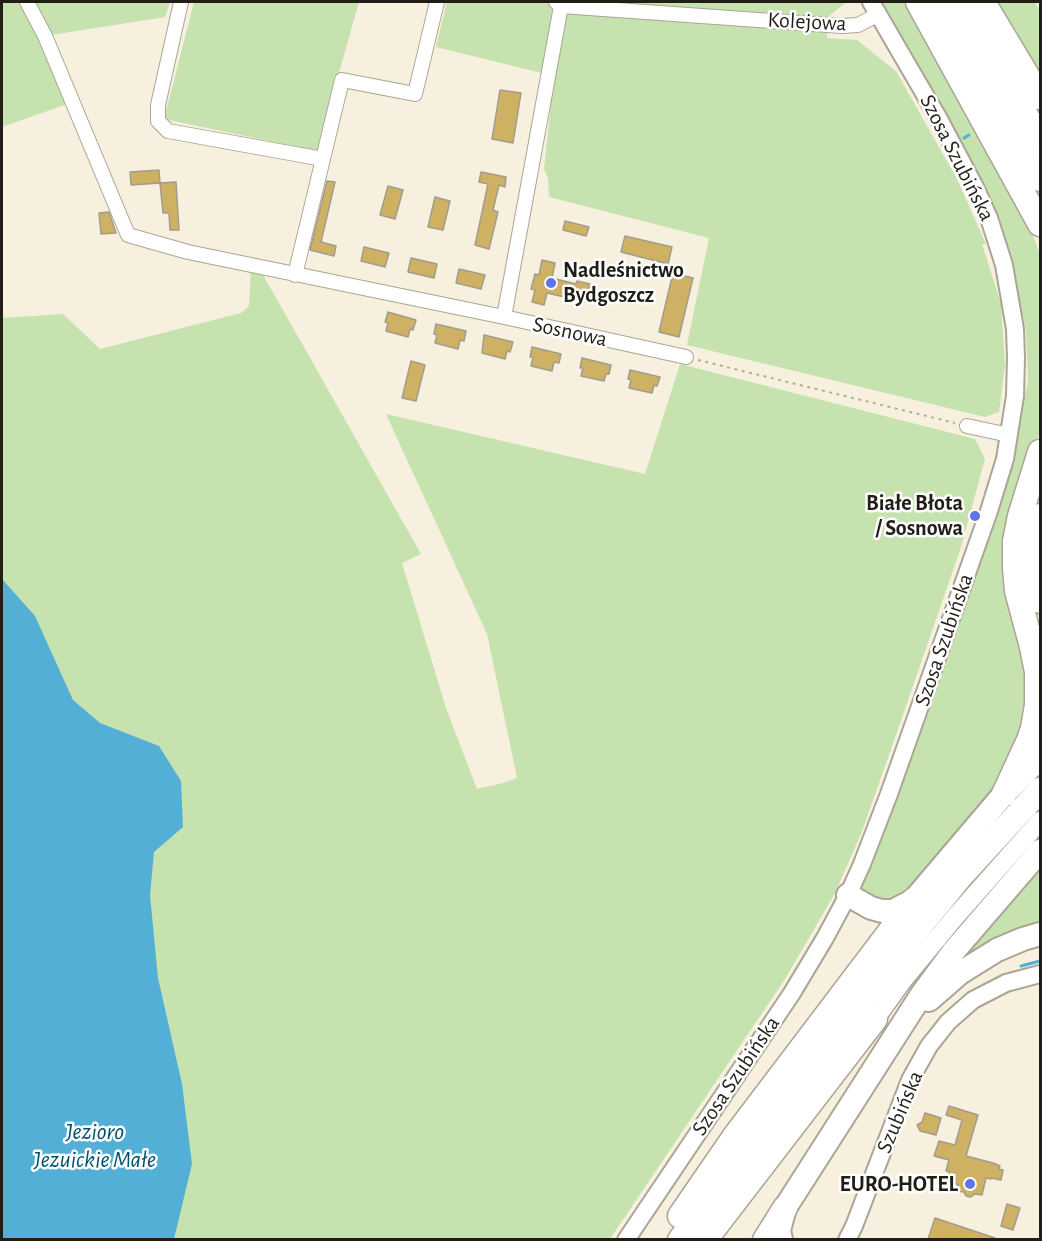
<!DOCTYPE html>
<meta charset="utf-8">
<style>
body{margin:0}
#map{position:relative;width:1042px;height:1241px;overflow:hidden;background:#f7f0df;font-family:"Alegreya Sans",sans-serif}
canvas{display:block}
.frame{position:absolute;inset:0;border:3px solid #211e18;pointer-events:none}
</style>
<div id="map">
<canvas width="1042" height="1241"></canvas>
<div class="frame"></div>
</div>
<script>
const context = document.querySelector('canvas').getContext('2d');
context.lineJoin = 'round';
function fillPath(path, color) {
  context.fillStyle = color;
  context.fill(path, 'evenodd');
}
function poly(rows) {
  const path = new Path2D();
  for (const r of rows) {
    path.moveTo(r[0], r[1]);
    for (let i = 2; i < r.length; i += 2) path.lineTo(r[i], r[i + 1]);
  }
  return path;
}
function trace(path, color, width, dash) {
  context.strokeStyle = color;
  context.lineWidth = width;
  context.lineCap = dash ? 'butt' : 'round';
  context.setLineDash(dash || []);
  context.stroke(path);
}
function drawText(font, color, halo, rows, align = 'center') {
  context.font = font + ' "Alegreya Sans",sans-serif';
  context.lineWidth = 5;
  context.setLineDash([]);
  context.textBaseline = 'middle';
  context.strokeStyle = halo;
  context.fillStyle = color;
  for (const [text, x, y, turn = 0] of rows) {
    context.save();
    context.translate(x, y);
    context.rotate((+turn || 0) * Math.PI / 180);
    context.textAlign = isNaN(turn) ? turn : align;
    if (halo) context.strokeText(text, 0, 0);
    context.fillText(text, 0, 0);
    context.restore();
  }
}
const green = poly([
 [2,2,170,2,165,17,45,36,73,102,2,127],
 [194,2,359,2,317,151,164,119],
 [447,2,846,2,828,17,827,38,857,40,896,71,957,179,986,244,982,244,1001,304,1005,365,999,412,985,417,687,345,709,238,549,197,548,178,544,169,554,76,436,47],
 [879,2,909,2,931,52,965,113,1024,212,1040,254,1040,431,1025,473,1033,693,1005,775,906,893,888,904,863,893,861,880,1017,431,1028,382,1026,330,1013,276],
 [991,2,1035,2,1040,11,1040,79],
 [251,271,262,273,421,554,402,563,446,708,477,789,503,783,517,778,487,634,386,414,645,474,680,364,975,439,985,459,961,547,903,715,861,834,834,895,785,979,610,1239,106,1239,142,882,153,864,153,852,164,843,2,597,2,318,63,314,100,349,241,313,249,306],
 [1040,860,1040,926,940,982]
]);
const water = poly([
 [2,579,35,616,73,700,100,723,159,746,181,781,183,827,154,852,150,895,158,978,182,1084,192,1164,174,1239,2,1239]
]);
const stream = poly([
 [964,138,969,135],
 [1021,966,1040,961]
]);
const building = poly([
 [500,90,521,93,513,143,492,139,500,90],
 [159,170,160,183,131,185,130,172,159,170],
 [481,172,506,177,505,187,499,185,493,210,498,212,489,249,475,245,488,184,479,182,481,172],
 [327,181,335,182,321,242,336,246,334,256,310,250,327,181],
 [176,182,179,230,170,230,169,213,163,213,160,183,176,182],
 [388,186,403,190,395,219,380,215,388,186],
 [435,197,450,201,443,230,428,227,435,197],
 [109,212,116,233,101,234,99,213,109,212],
 [565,221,589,227,586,236,563,230,565,221],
 [625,236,672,247,668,264,621,252,625,236],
 [364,247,389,253,385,267,361,261,364,247],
 [411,258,437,264,434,278,408,272,411,258],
 [542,260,555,263,552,278,576,284,577,281,590,284,586,302,547,293,544,305,532,302,535,290,531,289,535,274,539,275,542,260],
 [459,269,485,275,481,289,456,283,459,269],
 [673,273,693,278,679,337,659,332,673,273],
 [388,312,416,320,413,330,410,329,408,337,386,331,388,323,385,322,388,312],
 [436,324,466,331,464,341,460,340,458,349,435,343,437,335,434,334,436,324],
 [484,335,513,342,510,352,507,351,505,359,482,353,484,335],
 [532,347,561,354,559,363,554,362,552,371,531,366,533,357,530,357,532,347],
 [582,358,611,365,609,374,606,374,604,381,581,376,583,368,580,368,582,358],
 [411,361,425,365,416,401,402,398,411,361],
 [630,370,660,377,657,386,654,385,652,393,629,388,631,380,628,379,630,370],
 [949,1106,978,1115,966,1156,993,1163,1000,1166,999,1169,1003,1170,1001,1180,991,1178,991,1179,986,1178,982,1195,975,1194,971,1197,966,1196,964,1192,956,1191,958,1184,955,1184,956,1178,948,1176,949,1171,946,1171,949,1160,934,1156,939,1141,955,1145,962,1120,946,1115,949,1106],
 [925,1113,941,1118,936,1135,920,1131,917,1125,922,1122,925,1113],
 [1007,1204,1020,1208,1013,1230,1001,1226,1007,1204],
 [935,1218,995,1238,995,1239,928,1239,935,1218]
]);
const path = poly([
 [698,360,955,423]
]);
const minor = poly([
 [27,2,45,36,128,235,188,252,504,317,686,357],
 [181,2,158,105,158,121,168,131,323,159],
 [556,2,561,6,842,26,858,25,879,14],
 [295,275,342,80,415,94,437,2],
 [504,317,561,6],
 [967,426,1009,435]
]);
const tertiary = poly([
 [626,1240,792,993,825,938,848,895,862,864,889,794,989,511,1005,459,1015,396,1016,358,1015,329,1004,265,989,218,976,189,939,119,871,2],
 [847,1240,854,1226,910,1080,929,1046,948,1022,973,1000,1006,983,1040,974]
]);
const secondary = poly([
 [875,1019,903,980,955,917,1040,821]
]);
const trunk = poly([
 [848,895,871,908,882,911,893,911,914,900,1004,794,1040,758],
 [929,1000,960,973,997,950,1023,939,1040,934],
 [781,1240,779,1230,785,1208,922,994,953,952,1040,851]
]);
const motorway = poly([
 [918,2,1040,224],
 [940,2,1040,179],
 [962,2,1040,140],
 [983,2,1040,97],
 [1040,516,1036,523,1031,540,1030,560,1032,579,1040,601],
 [1004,794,1029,740,1033,728,1037,705,1037,672,1032,647,1017,591,1015,568,1015,541,1020,516,1040,452],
 [680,1216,735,1136,914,900],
 [680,1240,725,1181,764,1128,925,920,961,876,1040,790],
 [705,1240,875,1019],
 [765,1240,785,1208]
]);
const markers = [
 [551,283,6,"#5e72ea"],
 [975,516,6,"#5e72ea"],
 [970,1184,6,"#5e72ea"]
];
const streetNames = [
 ["Kolejowa",807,22,3],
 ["Szosa Szubińska",957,158,63],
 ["Sosnowa",570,332,12],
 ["Szosa Szubińska",944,640,-71],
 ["Szosa Szubińska",736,1076,-56],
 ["Szubińska",900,1112,-67]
];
const poiNames = [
 ["Nadleśnictwo",563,270,"left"],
 ["Bydgoszcz",563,295,"left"],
 ["Białe Błota",963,503],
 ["/ Sosnowa",963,528],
 ["EURO-HOTEL",958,1184]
];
const waterNames = [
 ["Jezioro",95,1132],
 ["Jezuickie Małe",95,1160]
];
fillPath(green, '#c6e2af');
fillPath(water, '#54afd6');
trace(stream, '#54afd6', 3);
fillPath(building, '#cfb163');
trace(building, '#a29c8d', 1.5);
trace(minor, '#aba595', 16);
trace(tertiary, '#aba595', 20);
trace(secondary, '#aba595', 21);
trace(trunk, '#aba595', 26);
trace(motorway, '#aba595', 27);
trace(path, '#b3ada0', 2, [3, 4.5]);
trace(minor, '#fff', 14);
trace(tertiary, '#fff', 16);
trace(secondary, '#fff', 18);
trace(trunk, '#fff', 22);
trace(motorway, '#fff', 24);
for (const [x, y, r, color] of markers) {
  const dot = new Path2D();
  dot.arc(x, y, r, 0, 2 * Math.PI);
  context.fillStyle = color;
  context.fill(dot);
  trace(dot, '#fefefe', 2);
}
drawText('22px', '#211e18', '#fefefe', streetNames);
drawText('bold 22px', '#211e18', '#fefefe', poiNames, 'right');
drawText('italic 24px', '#01516c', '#fefefe', waterNames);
</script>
